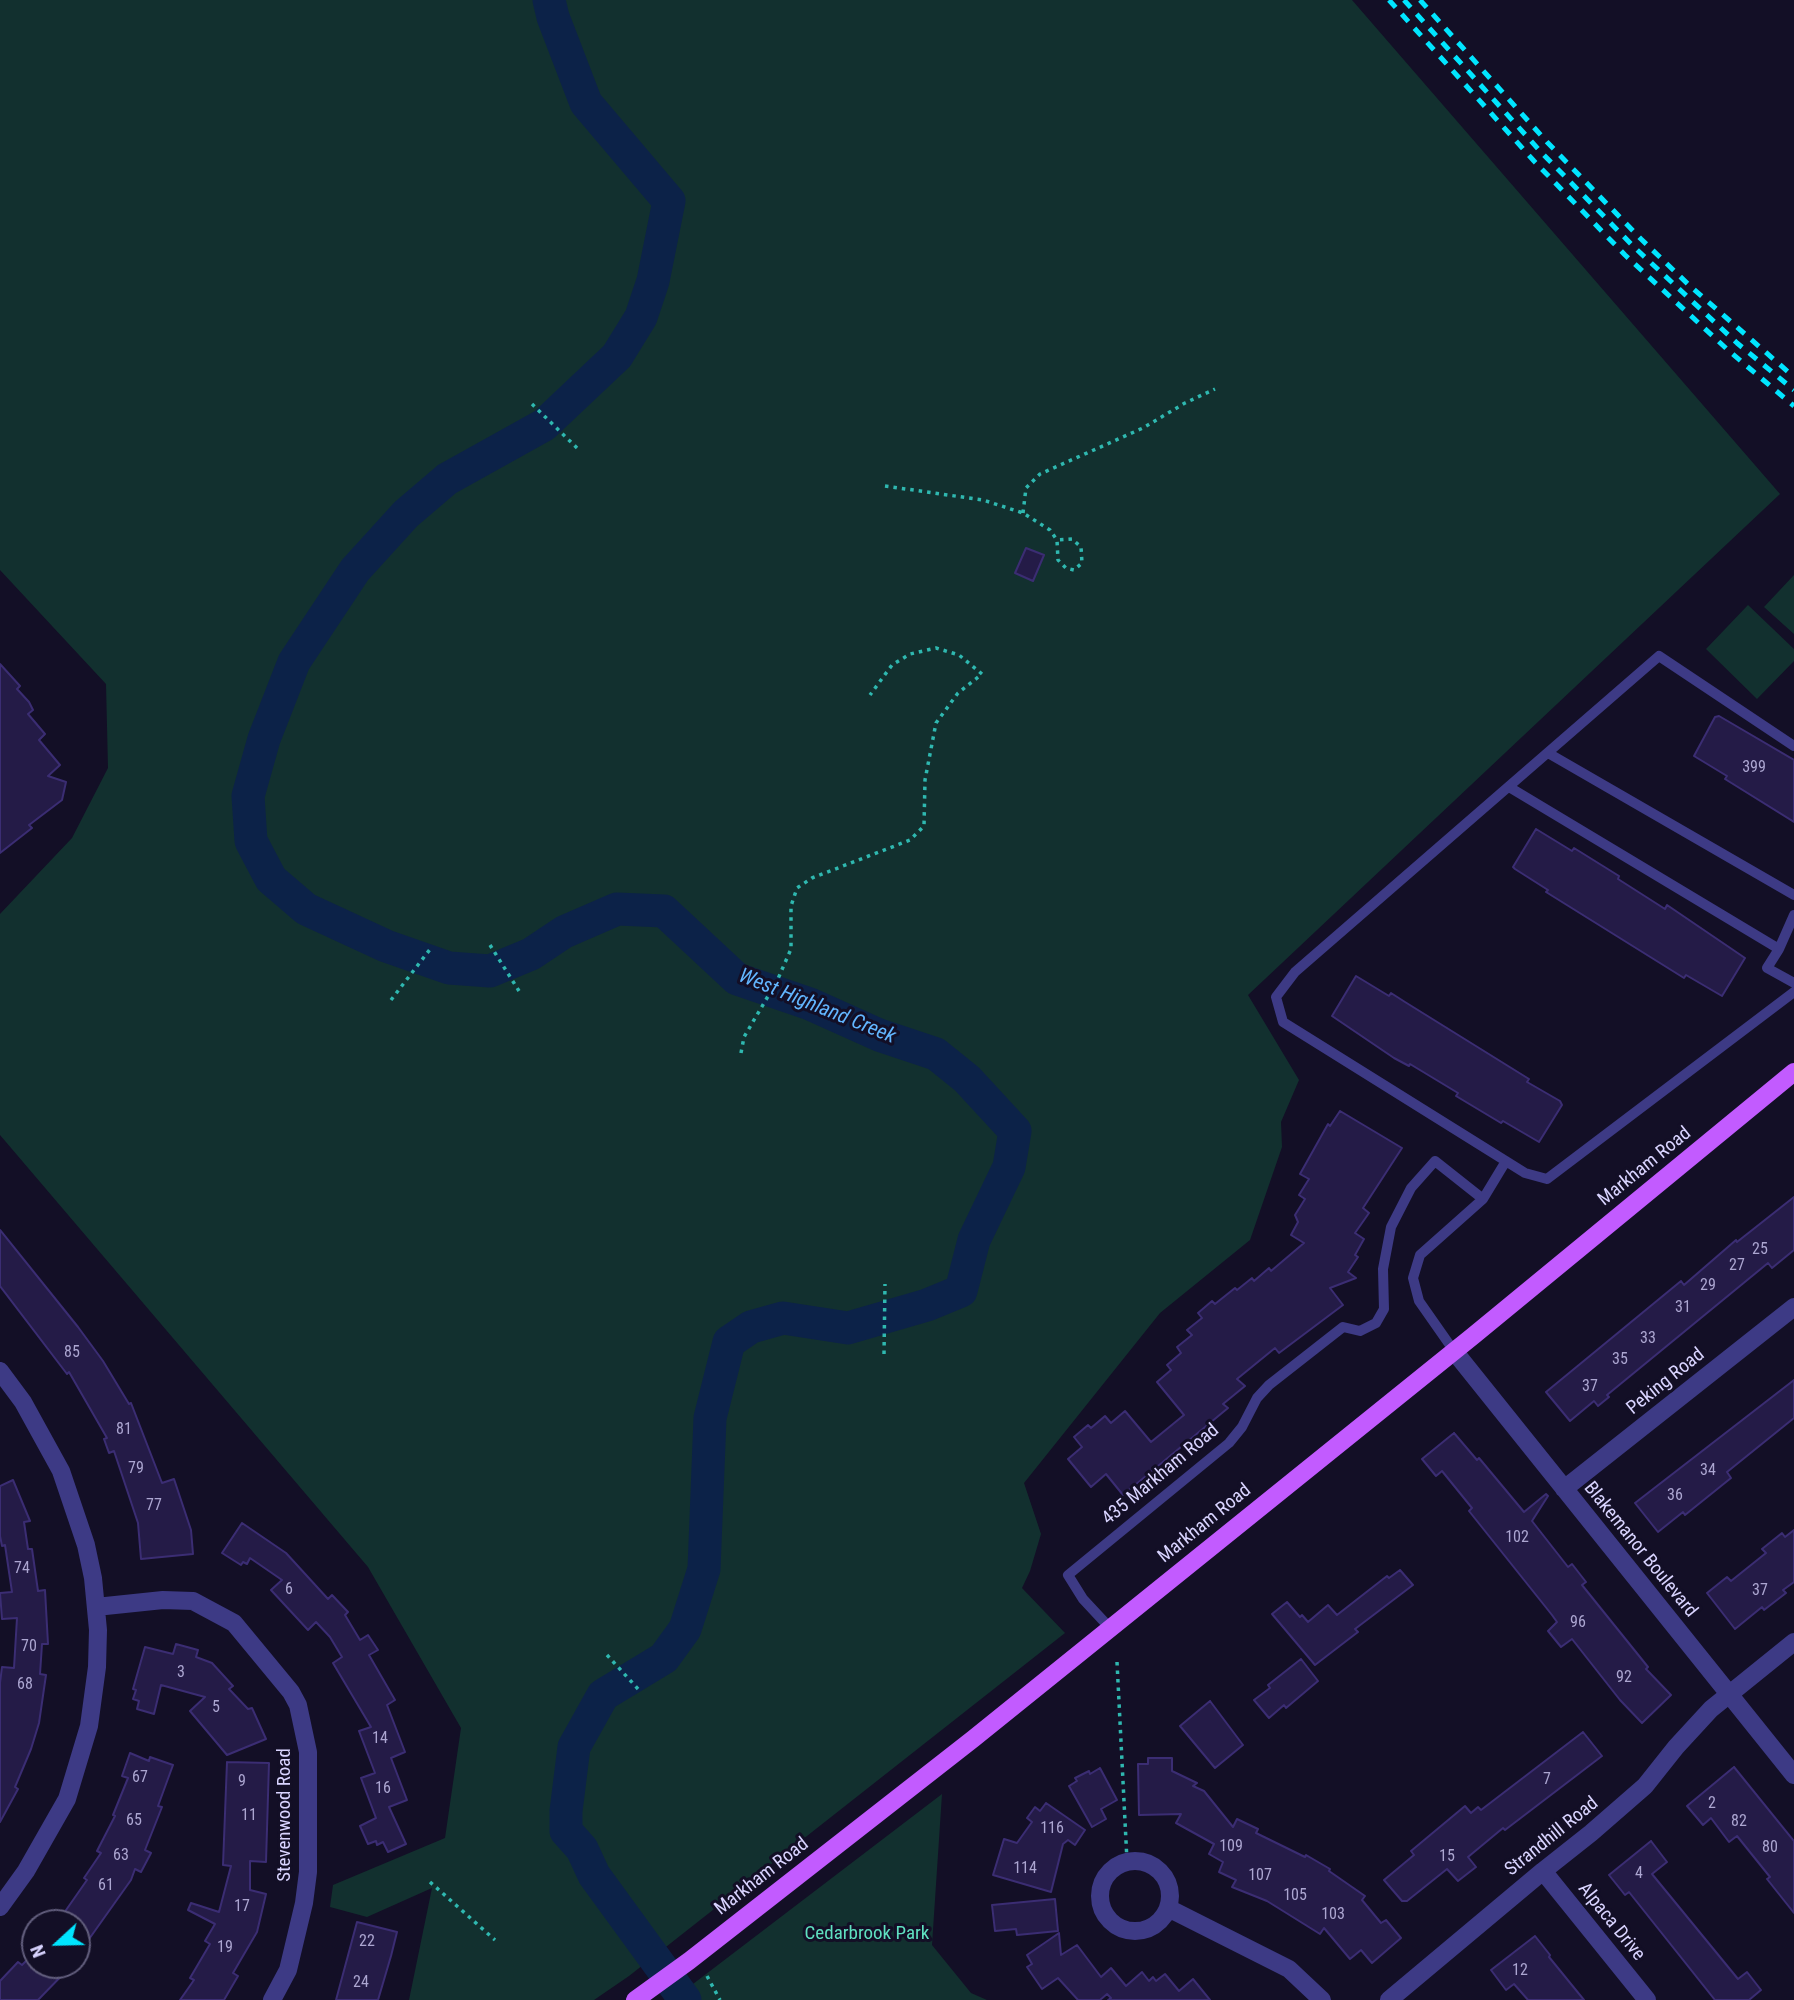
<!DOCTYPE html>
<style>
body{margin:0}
#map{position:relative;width:1794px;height:2000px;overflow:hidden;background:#130f26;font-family:"Roboto Condensed",sans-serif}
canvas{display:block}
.north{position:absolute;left:21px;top:1909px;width:70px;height:70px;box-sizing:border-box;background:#130f26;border:2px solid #625e7d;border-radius:50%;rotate:248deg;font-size:19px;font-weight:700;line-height:28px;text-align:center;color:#d9d4ff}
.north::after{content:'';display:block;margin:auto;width:24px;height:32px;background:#00e5ff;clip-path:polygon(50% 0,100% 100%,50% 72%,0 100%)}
</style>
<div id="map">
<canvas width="1794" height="2000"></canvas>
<div class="north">N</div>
</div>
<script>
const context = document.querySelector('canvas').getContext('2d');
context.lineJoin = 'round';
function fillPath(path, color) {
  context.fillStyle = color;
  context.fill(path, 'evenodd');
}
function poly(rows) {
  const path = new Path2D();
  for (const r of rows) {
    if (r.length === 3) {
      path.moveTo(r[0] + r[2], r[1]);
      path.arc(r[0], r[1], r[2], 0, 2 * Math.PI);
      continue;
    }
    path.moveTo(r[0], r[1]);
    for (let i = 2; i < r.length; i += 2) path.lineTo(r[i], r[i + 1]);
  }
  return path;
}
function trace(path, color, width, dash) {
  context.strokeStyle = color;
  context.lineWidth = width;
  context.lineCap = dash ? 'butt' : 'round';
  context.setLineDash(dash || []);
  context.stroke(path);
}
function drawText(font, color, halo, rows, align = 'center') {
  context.font = font + ' "Roboto Condensed",sans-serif';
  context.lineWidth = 6;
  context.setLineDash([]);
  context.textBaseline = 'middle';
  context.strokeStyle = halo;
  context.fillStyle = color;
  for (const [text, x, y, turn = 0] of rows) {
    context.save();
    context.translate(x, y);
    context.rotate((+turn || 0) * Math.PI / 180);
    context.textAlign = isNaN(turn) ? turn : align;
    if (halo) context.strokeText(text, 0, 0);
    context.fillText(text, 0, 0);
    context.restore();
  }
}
const green = poly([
 [0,0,1352,0,1780,494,1248,995,1299,1080,1281,1122,1282,1147,1250,1240,1160,1313,1024,1483,1041,1534,1030,1571,1022,1588,1065,1633,629,1976,594,2000,409,2000,432,1888,367,1917,330,1907,333,1885,445,1838,461,1728,368,1567,0,1135,0,914,72,838,108,768,106,684,0,570],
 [1794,575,1794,634,1764,607],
 [1748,605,1794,649,1794,661,1757,699,1706,649],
 [942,1794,932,1945,971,1993,987,2000,672,2000]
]);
const river = poly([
 [549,0,553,17,586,103,669,201,653,281,641,317,617,356,544,425,447,479,406,514,355,570,294,662,264,739,248,796,251,841,271,879,306,909,386,946,449,968,490,971,531,954,564,932,617,909,664,911,737,979,810,1004,879,1035,936,1054,967,1079,1015,1131,1009,1167,974,1240,961,1291,927,1305,848,1328,783,1318,751,1327,729,1342,710,1418,704,1569,685,1629,664,1658,603,1695,574,1747,566,1811,566,1831,582,1849,594,1875,685,2000]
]);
const building = poly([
 [1026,548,1044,555,1033,581,1015,573,1026,548],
 [0,664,20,686,17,689,29,702,33,710,28,714,45,734,39,740,60,765,48,776,66,782,62,800,29,825,32,828,0,853,0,664],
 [1719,716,1794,760,1794,822,1725,779,1727,776,1694,756,1715,717,1719,716],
 [1536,829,1572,851,1574,848,1619,876,1618,879,1665,909,1667,905,1745,958,1722,996,1686,975,1684,978,1546,892,1548,890,1515,869,1513,867,1536,829],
 [1356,976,1389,996,1391,993,1405,1002,1529,1079,1527,1082,1560,1101,1562,1105,1539,1142,1503,1121,1501,1123,1456,1096,1458,1093,1410,1064,1409,1066,1394,1058,1332,1016,1356,976],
 [1340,1111,1402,1148,1363,1208,1369,1213,1355,1233,1364,1239,1355,1255,1358,1257,1348,1272,1356,1278,1330,1288,1343,1305,1279,1353,1275,1348,1237,1379,1245,1386,1223,1404,1228,1408,1123,1495,1106,1474,1091,1487,1068,1459,1082,1447,1074,1437,1088,1425,1091,1428,1105,1416,1111,1423,1125,1411,1151,1442,1184,1415,1157,1382,1171,1370,1167,1365,1181,1353,1177,1347,1192,1335,1187,1330,1202,1318,1198,1313,1212,1301,1215,1304,1235,1288,1237,1290,1252,1278,1254,1281,1269,1268,1271,1271,1304,1243,1291,1235,1298,1222,1295,1215,1305,1199,1299,1195,1309,1179,1300,1174,1328,1124,1330,1126,1340,1111],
 [1794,1197,1794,1250,1772,1268,1768,1263,1607,1395,1609,1397,1598,1406,1594,1401,1570,1421,1546,1392,1681,1281,1684,1285,1736,1240,1737,1242,1794,1197],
 [0,1230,78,1327,103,1361,129,1404,131,1403,162,1483,174,1479,191,1530,193,1554,141,1559,138,1523,114,1451,109,1453,104,1439,107,1438,69,1372,67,1374,0,1286,0,1230],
 [1794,1380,1794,1418,1727,1472,1731,1478,1685,1515,1683,1512,1658,1532,1635,1503,1794,1380],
 [1454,1433,1477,1460,1479,1458,1524,1512,1546,1494,1548,1496,1532,1521,1568,1567,1572,1564,1586,1582,1582,1585,1648,1667,1646,1669,1671,1695,1642,1723,1620,1700,1572,1639,1561,1647,1548,1631,1557,1622,1552,1615,1469,1511,1472,1508,1442,1471,1436,1476,1422,1459,1454,1433],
 [13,1480,30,1521,24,1522,28,1549,32,1549,38,1591,45,1590,48,1644,42,1644,40,1674,46,1675,39,1723,31,1749,15,1787,18,1789,0,1822,0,1683,2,1667,14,1668,17,1618,2,1619,0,1593,12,1592,5,1545,2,1546,0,1536,0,1486,13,1480],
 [242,1523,286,1553,328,1599,332,1595,348,1612,345,1615,360,1640,368,1635,378,1650,369,1655,395,1700,387,1705,405,1752,391,1758,407,1800,389,1807,406,1844,388,1852,383,1842,377,1845,376,1841,368,1844,360,1826,376,1818,361,1778,375,1773,359,1731,371,1727,333,1663,342,1657,330,1637,316,1622,308,1630,271,1590,282,1580,250,1558,247,1564,243,1562,241,1565,222,1553,242,1523],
 [1794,1530,1794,1582,1783,1590,1786,1593,1764,1610,1762,1607,1735,1629,1707,1593,1727,1577,1731,1581,1766,1553,1762,1549,1782,1533,1785,1537,1794,1530],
 [1400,1570,1413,1585,1355,1629,1358,1632,1341,1645,1315,1665,1272,1614,1287,1602,1300,1617,1302,1615,1308,1622,1328,1605,1337,1615,1387,1576,1389,1578,1400,1570],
 [176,1644,198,1650,196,1657,212,1663,233,1686,229,1689,248,1709,252,1708,266,1739,227,1755,190,1711,205,1697,161,1685,154,1714,137,1709,139,1701,133,1699,136,1690,133,1689,145,1647,173,1654,176,1644],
 [1301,1659,1318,1681,1286,1708,1284,1705,1269,1718,1254,1700,1270,1688,1268,1685,1301,1659],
 [1210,1701,1243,1745,1215,1768,1180,1726,1210,1701],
 [1583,1732,1602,1756,1505,1830,1503,1828,1468,1857,1476,1867,1458,1881,1447,1869,1407,1901,1402,1901,1384,1880,1414,1855,1411,1851,1465,1806,1471,1813,1478,1807,1481,1810,1583,1732],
 [130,1753,149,1761,150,1757,173,1765,158,1806,162,1807,145,1850,151,1853,141,1872,135,1869,131,1880,77,1956,77,1923,57,1923,87,1880,84,1878,101,1853,97,1851,115,1816,113,1815,128,1778,122,1776,130,1753],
 [1148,1758,1172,1758,1172,1771,1197,1783,1193,1786,1204,1791,1233,1827,1237,1819,1258,1829,1256,1833,1305,1857,1306,1855,1330,1869,1329,1871,1365,1896,1362,1900,1381,1923,1386,1920,1401,1938,1372,1963,1361,1950,1350,1959,1324,1928,1320,1934,1267,1901,1232,1887,1236,1880,1219,1872,1223,1862,1209,1854,1214,1844,1176,1823,1181,1814,1139,1815,1138,1764,1148,1764,1148,1758],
 [227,1762,269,1763,266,1862,250,1861,250,1890,266,1894,257,1932,233,1973,238,1976,224,2000,180,2000,194,1980,190,1978,210,1944,205,1941,215,1924,188,1910,191,1903,219,1912,231,1866,223,1865,227,1762],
 [1734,1767,1794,1841,1794,1913,1767,1879,1770,1877,1737,1836,1729,1842,1711,1818,1703,1825,1687,1806,1734,1767],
 [1100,1768,1117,1800,1101,1809,1106,1819,1092,1827,1069,1786,1077,1781,1075,1778,1089,1771,1090,1774,1100,1768],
 [1046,1803,1085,1830,1075,1845,1068,1840,1063,1844,1051,1892,993,1875,1004,1839,1017,1843,1032,1822,1027,1818,1035,1807,1040,1811,1046,1803],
 [1651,1841,1667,1862,1652,1874,1738,1979,1747,1972,1761,1990,1749,2000,1715,2000,1629,1892,1625,1895,1609,1875,1651,1841],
 [1055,1899,1058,1931,1017,1935,1016,1929,995,1931,992,1905,1055,1899],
 [357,1922,397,1932,391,1956,378,2000,336,2000,357,1922],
 [1059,1933,1061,1955,1077,1945,1101,1977,1111,1968,1126,1986,1142,1972,1149,1981,1153,1977,1156,1981,1165,1974,1179,1991,1193,1979,1210,2000,1108,2000,1111,1998,1107,1994,1100,2000,1078,2000,1058,1978,1042,1989,1027,1967,1032,1964,1027,1955,1059,1933],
 [1535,1936,1550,1955,1549,1957,1584,2000,1528,2000,1514,1984,1506,1990,1491,1970,1535,1936],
 [35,1952,35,1965,72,1965,38,2000,0,2000,0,1981,18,1962,22,1965,35,1952]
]);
const path = poly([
 [532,404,577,448],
 [885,486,983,500,1023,513,1050,530,1057,540,1058,560,1066,568,1074,570,1082,563,1081,547,1072,539,1057,540],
 [1023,513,1026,488,1040,474,1143,428,1185,403,1215,389],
 [490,945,519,991],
 [391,1000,431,948],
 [741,1053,744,1037,777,981,791,949,791,906,797,888,812,878,910,840,924,826,925,780,936,723,958,693,982,674,959,655,936,648,910,654,892,665,870,695],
 [884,1354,885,1284],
 [607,1655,639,1690],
 [1117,1662,1127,1861],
 [430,1882,495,1940],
 [707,1976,720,2000]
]);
const lane = poly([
 [1794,746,1659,656,1295,972,1276,997,1283,1022,1525,1173,1547,1179,1794,992],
 [1548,753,1794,895],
 [1509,787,1779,949,1767,968,1794,983],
 [1779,949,1794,915],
 [1483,1199,1506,1161],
 [1110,1628,1083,1599,1068,1575,1229,1443,1242,1427,1257,1398,1269,1385,1343,1327,1360,1331,1376,1323,1384,1309,1383,1269,1391,1227,1411,1188,1435,1161,1483,1199,1420,1255,1413,1278,1419,1301,1454,1351]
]);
const street = poly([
 [1454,1351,1794,1775],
 [0,1371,23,1402,61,1471,86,1545,93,1578,98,1630,97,1667,89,1726,67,1799,26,1871,0,1907],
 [1564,1489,1794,1307],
 [96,1607,163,1600,193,1601,234,1623,291,1692,298,1705,308,1752,308,1872,304,1903,288,1970,272,2000],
 [1135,1896,35],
 [1543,1871,1647,2000],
 [1168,1908,1289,1969,1322,2000],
 [1389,2000,1543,1871,1591,1833,1645,1786,1676,1747,1711,1709,1794,1642]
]);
const primary = poly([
 [635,2000,689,1961,973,1739,1473,1336,1794,1072]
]);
const rail = poly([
 [1389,0,1534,161,1625,255,1729,351,1794,406],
 [1404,0,1540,151,1634,247,1737,343,1794,390],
 [1420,0,1547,142,1641,239,1690,286,1794,377]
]);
const numberNames = [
 ["399",1754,768],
 ["25",1760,1250],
 ["27",1737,1266],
 ["29",1708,1286],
 ["31",1683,1308],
 ["33",1648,1339],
 ["85",72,1353],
 ["35",1620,1360],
 ["37",1590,1387],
 ["81",124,1430],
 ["79",136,1469],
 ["34",1708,1471],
 ["36",1675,1496],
 ["77",154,1506],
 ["102",1517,1538],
 ["74",22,1569],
 ["6",289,1590],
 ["37",1760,1591],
 ["96",1578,1623],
 ["70",29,1647],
 ["3",181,1673],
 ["92",1624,1678],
 ["68",25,1685],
 ["5",216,1708],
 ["14",380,1739],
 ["67",140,1778],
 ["7",1547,1780],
 ["9",242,1782],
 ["16",383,1789],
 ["2",1712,1804],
 ["11",249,1816],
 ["65",134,1821],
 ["82",1739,1822],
 ["116",1052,1829],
 ["109",1231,1847],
 ["80",1770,1848],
 ["63",121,1856],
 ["15",1447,1857],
 ["114",1025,1869],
 ["4",1639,1874],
 ["107",1260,1876],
 ["61",106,1886],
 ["105",1295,1896],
 ["17",242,1907],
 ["103",1333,1915],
 ["22",367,1942],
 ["19",225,1948],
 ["12",1520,1971],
 ["24",361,1983]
];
const streetNames = [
 ["Markham Road",1645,1167,-39],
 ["Peking Road",1666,1382,-39],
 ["435 Markham Road",1161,1475,-40],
 ["Markham Road",1205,1524,-39],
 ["Blakemanor Boulevard",1640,1550,51],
 ["Stevenwood Road",285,1815,-90],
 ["Strandhill Road",1552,1837,-39],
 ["Markham Road",762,1877,-38],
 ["Alpaca Drive",1611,1922,51]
];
const parkNames = [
 ["Cedarbrook Park",867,1934]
];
const waterNames = [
 ["West Highland Creek",817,1007,22]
];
fillPath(green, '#12302f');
trace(river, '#0c2248', 33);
fillPath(building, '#241b47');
trace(building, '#3b2d73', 2);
trace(path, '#2fb8b0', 3.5, [3.5, 5]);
trace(lane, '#3d3a85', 10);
trace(street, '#3d3a85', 18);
trace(primary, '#c25bff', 18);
trace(rail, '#00e5ff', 5, [10, 9]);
drawText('16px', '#aca6d1', null, numberNames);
drawText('19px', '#d9d4ff', '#130f26', streetNames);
drawText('19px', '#5fe0c0', '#130f26', parkNames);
drawText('italic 21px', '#62b6ff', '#130f26', waterNames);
</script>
